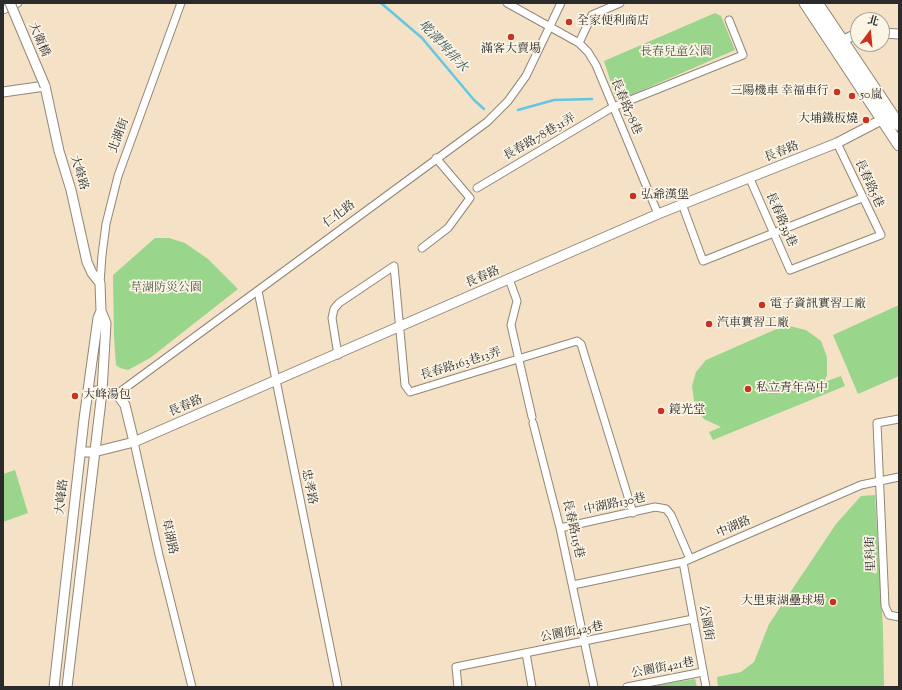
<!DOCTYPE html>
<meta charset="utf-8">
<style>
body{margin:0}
#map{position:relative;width:902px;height:690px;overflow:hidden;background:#f5e2c6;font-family:"Sorts Mill Goudy","Noto Serif TC",serif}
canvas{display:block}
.frame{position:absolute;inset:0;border:4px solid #2b2b2b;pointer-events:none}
.north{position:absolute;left:850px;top:12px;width:40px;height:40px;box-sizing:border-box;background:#fcf5e5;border:1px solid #a8a49b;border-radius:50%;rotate:16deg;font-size:11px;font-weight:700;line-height:16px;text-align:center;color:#2b2b2b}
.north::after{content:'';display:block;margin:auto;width:14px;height:18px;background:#c8321e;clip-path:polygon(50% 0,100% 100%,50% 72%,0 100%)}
</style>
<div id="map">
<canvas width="902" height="690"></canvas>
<div class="frame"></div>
<div class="north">北</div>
</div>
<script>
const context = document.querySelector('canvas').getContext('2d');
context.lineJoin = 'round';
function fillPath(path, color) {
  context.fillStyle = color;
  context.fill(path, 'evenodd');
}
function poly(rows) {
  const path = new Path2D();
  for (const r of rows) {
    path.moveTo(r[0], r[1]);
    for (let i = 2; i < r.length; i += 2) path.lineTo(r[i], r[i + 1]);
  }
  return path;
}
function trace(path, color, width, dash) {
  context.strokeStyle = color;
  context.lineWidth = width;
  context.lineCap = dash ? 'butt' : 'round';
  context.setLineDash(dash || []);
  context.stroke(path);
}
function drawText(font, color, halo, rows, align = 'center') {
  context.font = font + ' "Sorts Mill Goudy","Noto Serif TC",serif';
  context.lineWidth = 3.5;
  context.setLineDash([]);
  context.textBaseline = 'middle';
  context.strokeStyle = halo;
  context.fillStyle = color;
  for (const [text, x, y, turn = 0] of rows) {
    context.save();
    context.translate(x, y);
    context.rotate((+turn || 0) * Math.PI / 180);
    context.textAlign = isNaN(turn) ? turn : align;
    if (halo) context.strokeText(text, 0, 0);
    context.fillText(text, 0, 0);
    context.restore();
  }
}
const green = poly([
 [715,13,721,16,735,50,624,98,616,98,604,61],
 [155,238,169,238,185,243,208,259,238,289,150,358,128,370,120,368,116,365,114,337,113,275],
 [899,305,899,376,858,394,833,335],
 [789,326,806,330,821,341,827,357,827,375,824,382,841,376,845,386,713,440,709,432,721,427,704,419,695,407,692,386,696,372,706,360,781,327],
 [15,470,28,513,3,522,3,474],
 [875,495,883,629,884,687,718,687,717,677,741,672,754,662,769,624,836,524,861,496],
 [695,679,697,687,657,687,657,685]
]);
const stream = poly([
 [381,3,422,38,474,100,484,109],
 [518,110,554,100,592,99]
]);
const minor = poly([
 [507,3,579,43,588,52,596,65,658,214],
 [3,10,18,3],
 [579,43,592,15,620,3],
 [750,179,790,270,881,235,837,143],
 [477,188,613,107,743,55,729,20],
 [682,204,703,261,862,198],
 [422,248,448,228,470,198,436,158],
 [509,279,517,301,511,325,532,417],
 [100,283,102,255,106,224,118,176,181,3],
 [258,291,338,687],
 [338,355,332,318,334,309,339,303,394,266,405,385,410,392,577,341,581,344,633,513],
 [117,394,487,122,508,101,526,76,561,3],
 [899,419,877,423,885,606,889,615,899,617],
 [533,423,560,528,594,687],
 [134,442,159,555,192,687],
 [560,528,655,507,661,508,666,509,671,515,690,559],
 [683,562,706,687],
 [573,585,683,562,861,485,899,477],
 [526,653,532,687],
 [458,687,456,667,693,619],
 [627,687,703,672]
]);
const tertiary = poly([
 [882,33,899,34],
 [836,44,858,33],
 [3,92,45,86,59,151,71,190,87,262,92,273,100,283,101,311,106,323,102,392,67,687],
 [96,391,117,394,125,405,134,442],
 [80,452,94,452,134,442,658,214,837,143,887,117],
 [54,687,84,419,98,318,101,311]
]);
const primary = poly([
 [805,3,899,145],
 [817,3,899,125]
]);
const tertiaryBridge = poly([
 [10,3,45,86]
]);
const markers = [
 [569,22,4,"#c8321e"],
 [511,37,4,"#c8321e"],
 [837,92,4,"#c8321e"],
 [852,96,4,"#c8321e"],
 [866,120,4,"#c8321e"],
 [633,196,4,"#c8321e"],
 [762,305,4,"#c8321e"],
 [709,324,4,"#c8321e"],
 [748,389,4,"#c8321e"],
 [75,396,4,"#c8321e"],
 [661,411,4,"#c8321e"],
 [833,602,4,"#c8321e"]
];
const poiNames = [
 ["全家便利商店",577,22],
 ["滿客大賣場",511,50,"center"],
 ["三陽機車 幸福車行",829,92,"right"],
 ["50嵐",860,96],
 ["大埔鐵板燒",858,120,"right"],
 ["弘爺漢堡",641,196],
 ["電子資訊實習工廠",770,305],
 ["汽車實習工廠",717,324],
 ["私立青年高中",756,389],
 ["大峰湯包",83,396],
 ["鏡光堂",669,411],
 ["大里東湖壘球場",825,602,"right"]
];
const streetNames = [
 ["大衛橋",38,40,67],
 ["長春路78巷",625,107,67],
 ["北湖街",120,136,-70],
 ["長春路78巷31弄",540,138,-30],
 ["長春路",782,153,-22],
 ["大峰路",78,173,73],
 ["長春路5巷",868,184,65],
 ["仁化路",340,215,-37],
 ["長春路39巷",780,220,66],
 ["長春路",483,278,-23],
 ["長春路163巷13弄",461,365,-17],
 ["長春路",186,407,-23],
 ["忠孝路",308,487,79],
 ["大峰路",63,497,-84],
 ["中湖路130巷",615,505,-12],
 ["中湖路",734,528,-23],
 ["長春路115巷",572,529,77],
 ["草湖路",168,537,77],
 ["里科街",872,554,-92],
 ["公園街",705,623,80],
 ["公園街425巷",572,633,-11],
 ["公園街421巷",663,669,-11]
];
const parkNames = [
 ["長春兒童公園",676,53],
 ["草湖防災公園",166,289]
];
const waterNames = [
 ["墘溝埤排水",442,47,47]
];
fillPath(green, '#99d58a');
trace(stream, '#64c6e2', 2.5);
trace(minor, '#908678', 9);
trace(tertiary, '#908678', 11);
trace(primary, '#908678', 13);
trace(minor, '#fff', 7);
trace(tertiary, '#fff', 9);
trace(primary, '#fff', 11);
trace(tertiaryBridge, '#908678', 11, []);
trace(tertiaryBridge, '#fff', 9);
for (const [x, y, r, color] of markers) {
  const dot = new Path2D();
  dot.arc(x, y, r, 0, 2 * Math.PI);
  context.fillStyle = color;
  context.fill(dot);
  trace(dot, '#fcf5e5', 1.5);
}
drawText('12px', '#2b2b2b', '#fcf5e5', poiNames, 'left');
drawText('12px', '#2b2b2b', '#fcf5e5', streetNames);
drawText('12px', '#465643', '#fcf5e5', parkNames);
drawText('italic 13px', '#3c5a62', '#fcf5e5', waterNames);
</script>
